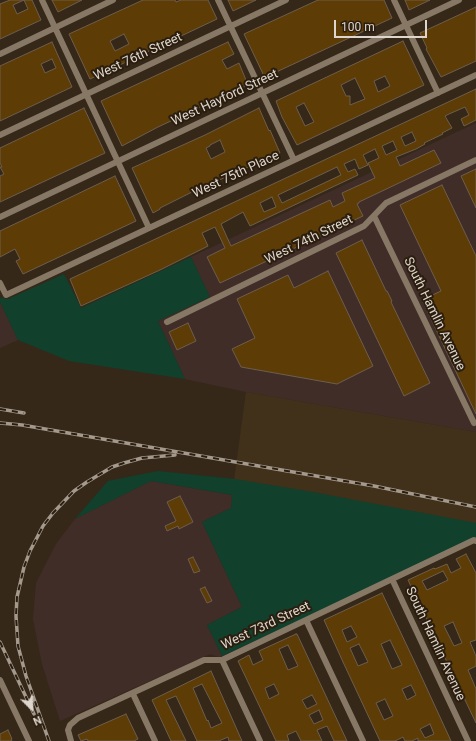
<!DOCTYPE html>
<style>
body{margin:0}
#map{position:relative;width:476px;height:741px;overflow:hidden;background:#352819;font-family:Roboto,sans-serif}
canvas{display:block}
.north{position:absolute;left:12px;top:689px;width:40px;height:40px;-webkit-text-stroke:3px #2b1e0f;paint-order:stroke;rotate:156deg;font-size:11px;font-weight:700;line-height:16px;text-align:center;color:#ded6cc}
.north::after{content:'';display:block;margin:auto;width:14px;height:18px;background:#ded6cc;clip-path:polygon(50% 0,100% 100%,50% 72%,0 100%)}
.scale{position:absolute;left:334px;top:20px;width:93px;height:18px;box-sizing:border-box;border:2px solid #ded6cc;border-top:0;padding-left:5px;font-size:12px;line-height:14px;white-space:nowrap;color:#ded6cc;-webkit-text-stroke:3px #2b1e0f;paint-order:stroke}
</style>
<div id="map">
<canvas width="476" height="741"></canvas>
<div class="north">N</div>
<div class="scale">100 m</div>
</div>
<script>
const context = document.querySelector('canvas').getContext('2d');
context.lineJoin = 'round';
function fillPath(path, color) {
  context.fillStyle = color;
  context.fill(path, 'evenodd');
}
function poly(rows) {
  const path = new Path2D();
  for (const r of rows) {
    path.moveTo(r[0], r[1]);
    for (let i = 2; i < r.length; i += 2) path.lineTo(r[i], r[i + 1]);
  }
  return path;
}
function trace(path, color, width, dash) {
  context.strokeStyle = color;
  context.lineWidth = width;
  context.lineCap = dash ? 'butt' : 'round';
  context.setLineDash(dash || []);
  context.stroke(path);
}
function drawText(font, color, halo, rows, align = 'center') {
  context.font = font + ' Roboto,sans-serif';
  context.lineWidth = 4;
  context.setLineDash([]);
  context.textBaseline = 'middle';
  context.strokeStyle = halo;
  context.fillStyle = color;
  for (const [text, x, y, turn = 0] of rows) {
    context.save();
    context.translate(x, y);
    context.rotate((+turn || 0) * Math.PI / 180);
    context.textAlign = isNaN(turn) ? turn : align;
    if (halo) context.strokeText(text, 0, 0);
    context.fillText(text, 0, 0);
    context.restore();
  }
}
const industrial = poly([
 [476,123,476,432,246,392,185,379,158,321,210,297,191,257],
 [0,302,18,340,0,348],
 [151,481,232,495,231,508,202,522,242,607,207,625,222,656,219,657,210,654,60,721,42,664,33,619,36,583,56,544,75,519]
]);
const built = poly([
 [246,392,476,432,476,538,232,495]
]);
const green = poly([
 [191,257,210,297,158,321,185,379,69,361,18,340,0,302,0,299,3,297,5,299,8,299,64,274,81,308],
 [158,471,235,479,313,492,476,523,476,539,222,656,207,625,242,607,202,522,231,508,232,495,151,481,75,519,108,481]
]);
const building = poly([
 [10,0,32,0,41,20,0,39,0,4,10,0],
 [24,0,28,9,17,14,13,5,24,0],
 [52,0,82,0,58,12,52,0],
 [143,0,175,0,176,2,181,0,208,0,217,19,90,79,69,34,143,0],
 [124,34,129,44,115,51,110,41,124,34],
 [228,0,256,0,233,11,228,0],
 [318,0,384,0,392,18,272,74,273,75,265,78,244,34,318,0],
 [405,0,430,0,409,10,405,0],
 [476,7,476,61,441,77,426,49,427,48,420,33,476,7],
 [403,41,424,85,297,145,282,117,276,101,403,41],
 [385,76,390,86,378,92,374,81,385,76],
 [355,78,365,99,350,105,350,96,346,96,341,85,355,78],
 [304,103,314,122,305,126,296,107,304,103],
 [52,42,72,87,0,121,0,66,52,42],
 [52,59,56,68,45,73,41,64,52,59],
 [228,42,234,54,222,60,227,69,239,63,248,85,158,127,122,146,101,101,228,42],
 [476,89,476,120,464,126,461,119,469,115,465,107,449,114,445,116,452,128,442,133,443,134,424,143,425,144,416,149,396,157,400,166,434,150,441,163,359,202,359,203,357,204,363,216,220,283,207,257,225,248,215,227,202,233,208,246,160,270,81,306,70,279,476,89],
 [412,132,416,141,405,146,401,137,412,132],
 [393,141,397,150,386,155,382,146,393,141],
 [375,149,379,158,368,163,375,178,342,193,345,201,333,207,330,200,231,246,221,224,243,212,250,226,358,175,355,169,348,172,344,164,355,159,359,169,368,165,363,155,375,149],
 [337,167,341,175,282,203,278,195,337,167],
 [272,197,276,207,264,212,260,203,272,197],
 [84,108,105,153,0,202,0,176,4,174,0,167,2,167,0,163,0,148,84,108],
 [259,108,269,131,270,130,280,153,190,193,160,208,160,209,153,213,132,168,205,135,259,108],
 [220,140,225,152,211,159,206,148,210,146,210,145,220,140],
 [476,169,476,208,461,176,476,169],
 [115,176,136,221,23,274,16,261,20,259,15,249,0,257,0,231,115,176],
 [442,185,476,256,476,414,422,300,441,291,400,205,442,185],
 [362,240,386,291,387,291,392,301,391,302,430,383,404,396,336,253,362,240],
 [328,271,373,366,337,384,241,367,232,349,255,338,237,299,288,275,294,288,328,271],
 [188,323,196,341,177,350,169,332,188,323],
 [180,496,193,522,179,529,178,526,167,531,165,526,176,521,167,502,180,496],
 [466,554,476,573,476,640,470,642,476,656,476,666,468,670,476,689,476,723,408,580,434,568,435,569,447,564,451,573,461,568,456,559,466,554],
 [443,571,448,580,427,590,422,581,443,571],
 [453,622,462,643,454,646,444,626,453,622],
 [193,557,200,571,194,573,188,559,193,557],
 [205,587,212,601,207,603,200,589,205,587],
 [382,593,417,667,451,741,418,741,418,738,412,741,405,741,403,737,395,741,380,741,343,662,324,620,382,593],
 [351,626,357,637,347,642,342,630,351,626],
 [390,640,402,665,392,669,381,644,390,640],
 [359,644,368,662,358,666,350,648,359,644],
 [411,685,416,695,407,700,402,689,411,685],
 [385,699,393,716,384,720,376,703,385,699],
 [430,724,434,734,425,738,420,729,430,724],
 [296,634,297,634,347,741,334,741,327,726,317,730,322,741,301,741,296,731,287,735,289,741,276,741,238,661,249,655,253,665,263,660,259,651,296,634],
 [288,645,298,666,288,670,279,649,288,645],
 [274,684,279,694,269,699,265,688,274,684],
 [312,695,317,704,307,709,302,700,312,695],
 [319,710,323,720,314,724,309,715,319,710],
 [211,671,242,741,229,741,228,737,219,741,197,741,176,696,166,700,186,741,171,741,152,700,211,671],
 [202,684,222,723,211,728,208,720,207,721,193,688,202,684],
 [126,714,138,739,134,741,88,741,87,739,81,741,78,735,126,714],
 [8,730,12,739,11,739,12,741,0,741,0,734,8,730]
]);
const minor = poly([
 [42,0,149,228],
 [218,0,294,160],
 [394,0,438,93],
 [0,54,113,0],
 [0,135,286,0],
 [374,216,474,423],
 [0,217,459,0],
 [0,283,6,295,476,75],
 [167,322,364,226,386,203,476,160],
 [392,579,468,741],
 [306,620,363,741],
 [222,660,260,741],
 [0,680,29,741],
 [133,694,155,741],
 [71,741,68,730,70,725,78,718,204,660,222,660,474,540,476,541]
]);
const rail = poly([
 [0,409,24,413],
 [0,423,22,425,374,486,476,507],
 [0,642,34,714],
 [49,741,26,676,18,646,16,616,17,597,24,567,30,551,43,526,53,513,74,491,87,482,112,467,124,463,142,458,175,455]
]);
const streetNames = [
 ["West 76th Street",138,57,-25],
 ["West Hayford Street",225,98,-25],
 ["West 75th Place",236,175,-25],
 ["West 74th Street",309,240,-26],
 ["South Hamlin Avenue",434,314,64],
 ["West 73rd Street",266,626,-25],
 ["South Hamlin Avenue",435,644,65]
];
fillPath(industrial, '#402d28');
fillPath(built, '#41301a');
fillPath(green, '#11402c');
fillPath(building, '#5e3c05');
trace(building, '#6d5e4d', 1);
trace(minor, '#877866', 6);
trace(rail, '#a3998d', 3.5);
trace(rail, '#2b1e0f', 2, [6]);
drawText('13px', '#ded6cc', '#2b1e0f', streetNames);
</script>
